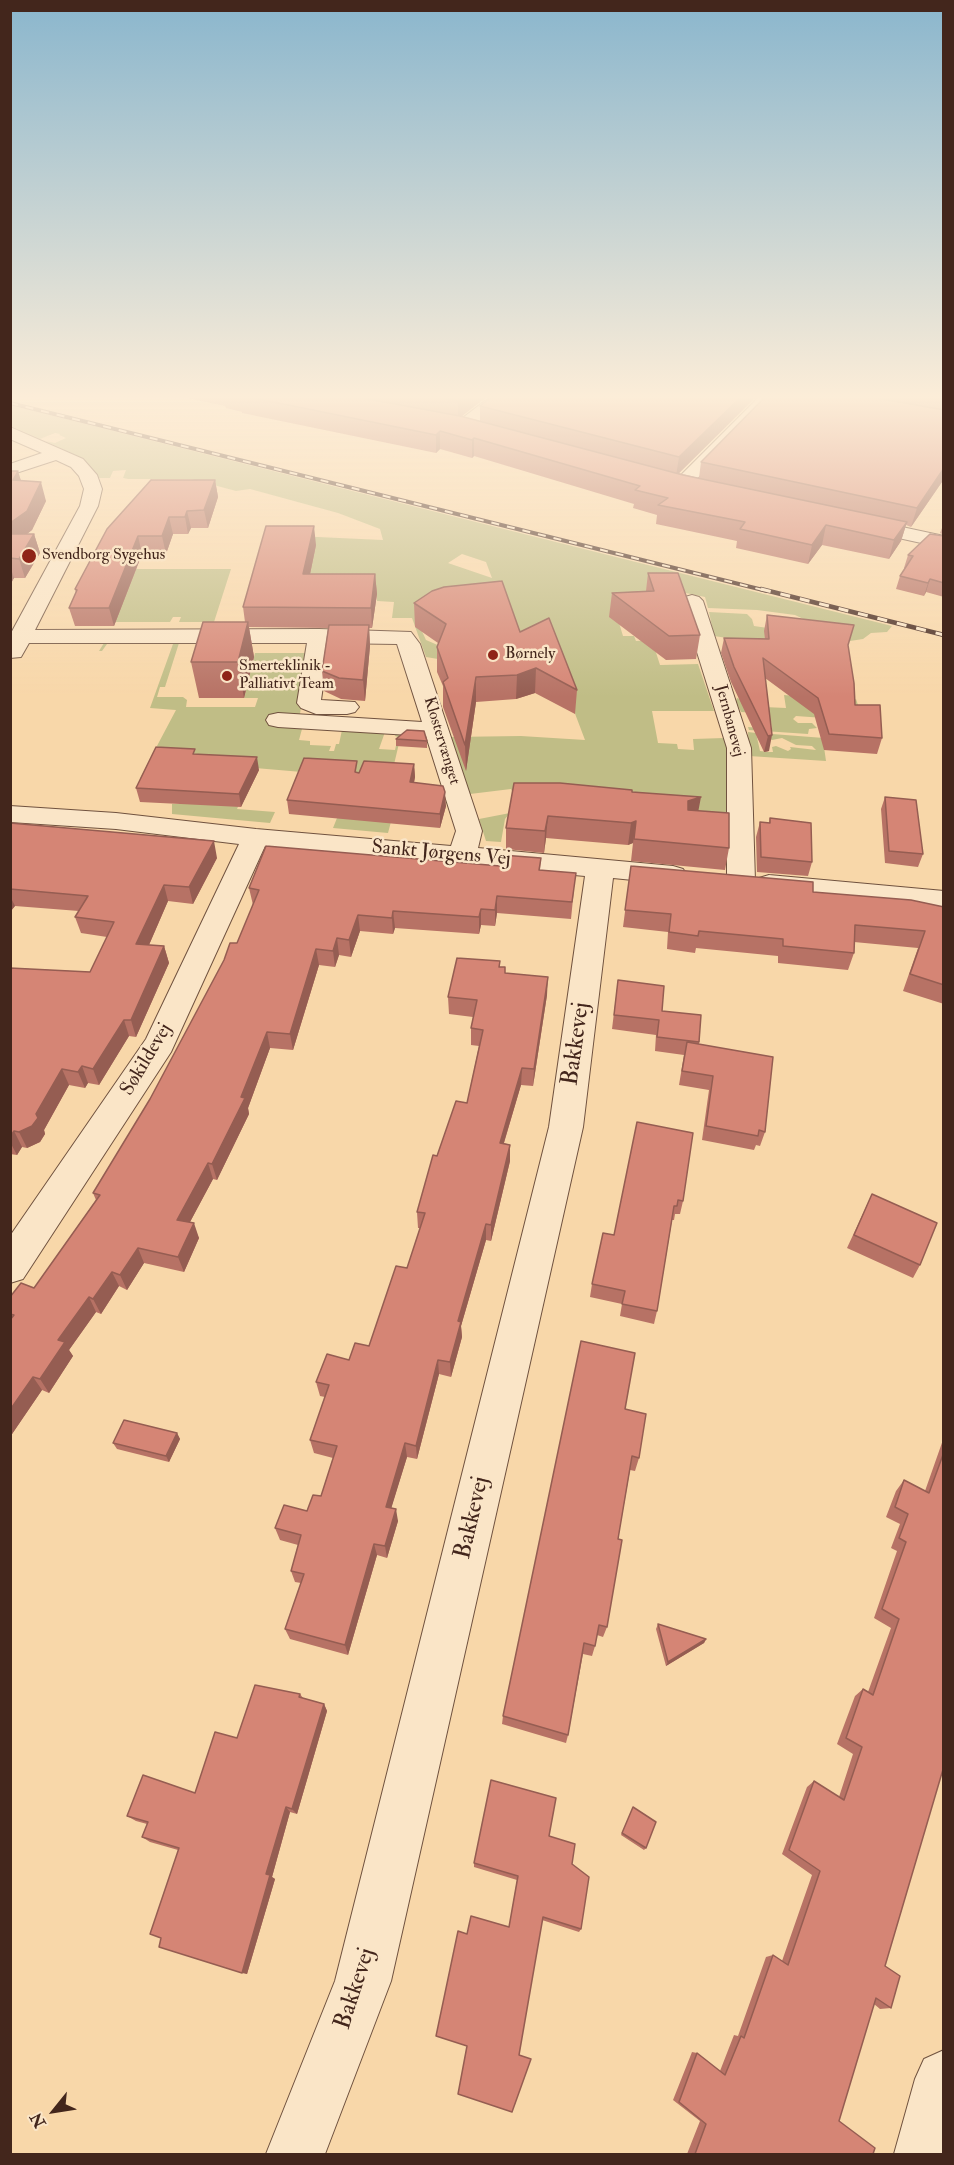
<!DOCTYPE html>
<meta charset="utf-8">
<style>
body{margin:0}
#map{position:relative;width:954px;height:2165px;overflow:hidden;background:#f8d7a9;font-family:"IM FELL Double Pica",serif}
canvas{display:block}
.frame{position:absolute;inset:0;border:12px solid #43261c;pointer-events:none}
.north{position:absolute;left:24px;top:2081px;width:60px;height:60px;-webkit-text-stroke:4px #fae5c7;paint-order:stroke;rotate:240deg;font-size:16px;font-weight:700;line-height:24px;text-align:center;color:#43261c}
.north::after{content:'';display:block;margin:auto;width:21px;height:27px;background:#43261c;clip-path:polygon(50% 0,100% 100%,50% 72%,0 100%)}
</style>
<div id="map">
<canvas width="954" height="2165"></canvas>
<div class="frame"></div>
<div class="north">N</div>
</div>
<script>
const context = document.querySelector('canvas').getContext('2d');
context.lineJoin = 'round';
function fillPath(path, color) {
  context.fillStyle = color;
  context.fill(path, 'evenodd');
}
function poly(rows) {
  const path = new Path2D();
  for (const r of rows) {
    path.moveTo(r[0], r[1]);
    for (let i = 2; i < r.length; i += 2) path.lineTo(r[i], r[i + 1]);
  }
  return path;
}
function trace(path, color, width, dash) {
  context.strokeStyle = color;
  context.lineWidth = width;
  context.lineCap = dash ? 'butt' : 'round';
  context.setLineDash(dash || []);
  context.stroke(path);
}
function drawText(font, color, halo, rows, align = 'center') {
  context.font = font + ' "IM FELL Double Pica",serif';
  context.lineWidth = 5;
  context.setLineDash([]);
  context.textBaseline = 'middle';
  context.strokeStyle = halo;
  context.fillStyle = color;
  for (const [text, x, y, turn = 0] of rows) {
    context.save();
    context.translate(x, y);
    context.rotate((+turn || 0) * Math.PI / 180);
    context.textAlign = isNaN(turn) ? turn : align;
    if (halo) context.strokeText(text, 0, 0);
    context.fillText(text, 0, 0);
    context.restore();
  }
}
const green = poly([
 [10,405,464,519,892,626,887,632,871,633,863,639,850,641,795,615,757,610,708,608,705,597,676,591,617,616,623,636,634,636,636,641,652,640,660,665,698,664,714,711,652,711,658,743,677,744,678,749,694,750,693,739,724,738,729,754,733,839,555,794,512,791,511,789,470,794,451,737,521,736,585,740,571,703,420,627,426,640,440,646,438,659,426,657,412,618,392,618,394,602,377,601,377,594,334,594,265,538,318,537,383,540,380,529,338,513,250,489,236,491,191,479,128,479,123,478,126,470,113,471,110,478,99,478,89,465,79,457,45,441,55,443,66,438,59,435,60,434,55,433,40,439,11,426],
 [462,554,486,562,492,578,448,563],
 [136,569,231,569,214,622,179,622,181,617,173,617,170,622,115,622],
 [709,612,747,614,752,619,754,626,768,628,766,644,714,636],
 [104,643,179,643,165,687,160,687,157,697,183,697,187,700,186,707,255,707,258,698,244,698,255,653,309,653,300,714,280,714,314,728,302,729,299,740,310,741,310,745,331,746,329,751,334,751,336,744,339,744,342,730,385,732,379,749,395,750,398,737,395,736,396,733,424,735,428,738,401,735,386,798,397,799,388,833,333,828,337,818,302,772,255,768,237,809,275,812,270,823,172,814,172,804,179,804,189,782,140,778,176,710,150,708,173,644,107,644,102,651,99,651],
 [784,695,853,701,856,699,858,705,872,706,824,718,796,716,793,719,798,723,812,723,817,728,809,729,808,734,749,730,748,727,772,729,771,721,758,713,741,712,736,701,737,698,764,707,786,708],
 [748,732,756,733,760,751,769,752,773,752,772,747,776,746,788,751,791,749,790,747,816,750,812,746,796,745,782,738,772,740,759,733,837,739,823,740,826,761,749,756],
 [510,813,505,819,501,842,486,841,479,819]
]);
const minor = poly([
 [494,394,512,394,468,431,456,431,454,427,456,423,494,394],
 [762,394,779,394,687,489,675,489,672,485,675,481,762,394],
 [10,427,83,459,97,475,102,489,98,506,35,630,319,629,411,632,420,644,482,831,478,848,673,866,683,869,687,875,683,881,673,884,613,878,583,1127,391,1981,325,2154,266,2154,335,1981,549,1127,585,876,265,846,171,1052,23,1279,10,1283,10,1236,146,1039,239,844,116,829,10,822,10,806,116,813,256,829,451,846,456,831,426,736,278,727,269,725,266,720,269,715,278,713,422,722,397,644,329,643,321,700,355,702,359,707,355,712,347,714,316,714,301,708,297,703,307,643,29,643,21,657,10,658,10,635,80,506,84,489,79,476,71,467,56,460,10,475,10,464,42,453,10,439,10,427],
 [860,518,944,536,944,548,853,528,850,524,853,520,860,518],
 [692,595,699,597,703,601,751,748,755,881,751,887,741,890,731,887,727,881,727,748,681,601,685,597,692,595],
 [769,875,944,891,944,910,759,890,755,884,759,878,769,875],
 [944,2050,944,2154,894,2154,915,2079,924,2059,944,2050]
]);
const railFar1 = poly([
 [10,403,767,591]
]);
const rail = poly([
 [761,589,944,635]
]);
const wall = poly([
 [168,394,490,394,461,417,480,421,480,406,495,394,759,394,679,473,699,478,701,462,768,394,944,394,944,479,911,527,906,525,901,541,889,559,822,545,808,564,736,548,737,541,656,524,657,515,633,508,634,504,474,456,472,458,440,449,436,453,242,413,242,412,226,408,225,406],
 [10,471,46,501,32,530,27,534,34,534,40,553,25,578,14,578,10,585],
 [215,480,218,497,208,528,191,528,188,534,173,534,166,554,142,554,114,626,75,626,69,608,76,593,75,589,107,529],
 [944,523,944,535,940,533],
 [944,536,944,597,926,592,924,596,896,589,900,576,905,568,904,568,908,555],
 [316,545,310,574,375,574,377,594,372,628,369,628,370,646,365,701,341,699,324,691,322,671,328,628,249,627,254,657,244,698,199,698,191,662,245,622,243,607],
 [648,573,700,635,696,659,666,660,609,617,612,593,646,591],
 [414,603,520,632,577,690,575,714,535,693,516,699,476,702,466,771,443,707,443,686,437,672,437,647,438,643,415,627],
 [767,615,848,647,855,705,882,738,877,754,824,750,814,714,765,678,769,751,764,752,731,682,721,653,724,638,765,639,764,631],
 [396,739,427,741,427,748,396,746],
 [196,754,259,770,241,807,140,802,136,788],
 [414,764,415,777,414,783,446,806,440,828,289,814,287,800,358,773],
 [632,792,698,811,729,848,725,870,631,861,633,843,628,845,546,838,544,853,506,849,506,828],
 [885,797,923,854,918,867,885,863,881,809],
 [770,818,812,862,808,876,757,872,756,837,760,822,769,823],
 [10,823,217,858,193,904,168,901,149,945,164,946,169,963,136,1037,129,1036,99,1085,88,1083,85,1088,69,1085,44,1130,45,1134,40,1142,27,1148,22,1147,17,1155,10,1154,10,968,90,972,107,937,81,933,75,917,79,911,15,906,10,912],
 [541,858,540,870,574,889,571,919,497,913,495,926,481,925,479,934,395,928,393,934,360,931,351,957,339,955,335,967,319,965,293,1050,270,1048,248,1108,249,1114,217,1180,213,1179,190,1222,199,1238,184,1272,144,1263,127,1290,119,1286,101,1314,96,1312,69,1350,73,1356,49,1393,42,1390,10,1437,10,1297,34,1288,96,1200,93,1193,150,1099,237,943,253,905,249,888,500,866],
 [631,866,813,892,944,907,944,1004,903,991,918,948,854,942,854,953,848,970,778,963,778,956,696,948,695,953,667,949,668,932,623,927],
 [500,967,505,973,547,995,533,1086,521,1085,504,1143,510,1145,510,1161,491,1241,486,1240,461,1326,462,1337,451,1377,439,1374,417,1459,407,1457,391,1508,398,1521,387,1558,377,1555,348,1655,290,1639,285,1629,301,1583,295,1582,291,1571,298,1545,280,1540,275,1528,307,1511,321,1496,333,1458,314,1453,310,1440,325,1397,320,1396,316,1382,369,1346,407,1268,420,1228,418,1228,417,1212,437,1156,467,1103,479,1046,471,1045,471,1028,473,1017,449,1014,448,997],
 [618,980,662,1011,699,1042,699,1044,765,1132,760,1146,756,1145,754,1150,702,1140,709,1090,679,1085,684,1055,655,1051,656,1035,612,1029],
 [637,1122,683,1201,680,1214,675,1214,674,1220,672,1220,657,1311,654,1324,620,1316,622,1304,590,1297,592,1284,614,1235],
 [872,1194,920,1265,913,1278,847,1248],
 [625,1409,639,1458,635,1471,630,1470,618,1539,607,1627,603,1637,597,1635,595,1646,592,1656,583,1654,568,1735,566,1743,502,1724,503,1716],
 [177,1433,180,1439,169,1462,117,1449,113,1443],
 [944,1437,944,1766,885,1966,891,2008,880,2009,874,2004,839,2121,873,2154,687,2154,700,2121,673,2100,692,2052,697,2053,720,2071,734,2035,738,2036,766,1957,773,1955,782,1961,812,1875,782,1854,807,1787,814,1781,839,1797,853,1754,837,1744,855,1696,863,1689,868,1692,891,1628,874,1618,897,1551,891,1548,900,1524,886,1517,896,1491,904,1480,925,1491],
 [658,1624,706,1639,704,1643,666,1666,656,1629],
 [300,1694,303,1698,324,1704,327,1711,297,1814,290,1812,272,1877,275,1879,247,1974,161,1938,178,1850,150,1842,142,1837,147,1824,136,1821,127,1816,195,1793,237,1738],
 [633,1807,646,1848,644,1850,621,1835],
 [549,1836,572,1864,581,1929,579,1932,542,1920,467,2046,467,1934,509,1927,517,1880,474,1867,474,1863]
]);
const shadedWall = poly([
 [467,394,490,394,458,419,458,401],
 [744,394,759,394,676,476,679,457],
 [440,431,440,449,436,453,436,435],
 [474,438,474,456,472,458,472,440],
 [944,468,944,479,911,527,917,508],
 [18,471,24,490,13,480],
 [215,480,218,497,208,528,204,510],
 [41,482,46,501,32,530,10,547,10,523],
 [187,511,191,528,188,534,185,517],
 [169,517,173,534,166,554,162,536],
 [907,522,901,541,889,559,894,540],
 [826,525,822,545,808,564,812,545],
 [314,526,316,545,306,594,303,574],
 [34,534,40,553,25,578,19,559],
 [138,536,142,554,114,626,109,608],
 [10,566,14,578,10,585],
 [375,574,377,594,372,628,371,608],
 [930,579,926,592,924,596,928,583],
 [248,622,254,657,244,698,238,662],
 [369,625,370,646,365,701,363,680],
 [536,668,535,693,516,699,517,675],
 [476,677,476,702,466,771,465,745],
 [772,735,769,751,764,752,768,736],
 [257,757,259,770,241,807,239,794],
 [414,764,415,777,411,796,410,782],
 [445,792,446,806,440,828,440,814],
 [701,797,697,818,685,823,688,801],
 [548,816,546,838,544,853,545,831],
 [636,821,633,843,628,845,631,823],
 [214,841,217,858,193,904,189,887],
 [164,885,168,901,142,961,136,944],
 [10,896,15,906,10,912],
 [497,896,497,913,495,926,495,910],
 [481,909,481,925,479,934,479,917],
 [393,911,395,928,393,934,392,918],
 [358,915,360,931,351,957,349,940],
 [337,938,339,955,335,967,333,951],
 [164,946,169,963,136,1037,131,1020],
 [316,949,319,965,293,1050,290,1034],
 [548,977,547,995,533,1086,534,1069],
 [124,1020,129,1036,99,1085,93,1069],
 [267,1032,270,1048,248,1108,249,1114,217,1180,212,1164,241,1097],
 [82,1066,88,1083,85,1088,78,1072],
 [522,1068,521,1085,499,1159,500,1143],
 [62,1069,69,1085,44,1130,45,1134,40,1142,27,1148,19,1132],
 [14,1131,22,1147,17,1155,10,1142,10,1137],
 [510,1145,510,1161,491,1241,491,1225],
 [208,1163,213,1179,183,1235,177,1220],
 [194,1223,199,1238,184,1272,178,1257],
 [486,1224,486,1240,461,1326,462,1337,451,1377,450,1362,458,1321],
 [138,1248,144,1263,127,1290,120,1275],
 [112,1272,119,1286,101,1314,93,1299],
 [89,1297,96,1312,69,1350,73,1356,49,1393,40,1379,58,1340],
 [438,1360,439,1374,417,1459,416,1446],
 [33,1377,42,1390,10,1437,10,1410],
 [177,1433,180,1439,169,1462,166,1456],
 [405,1443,407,1457,388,1519,386,1507],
 [396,1509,398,1521,387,1558,385,1546],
 [374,1544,377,1555,348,1655,345,1645],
 [706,1639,704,1643,666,1666,668,1662],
 [324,1704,327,1711,297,1814,292,1809],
 [286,1807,290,1812,272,1877,275,1879,247,1974,242,1973,266,1874]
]);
const building = poly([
 [239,394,341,394,460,416,683,475,907,522,894,540,826,525,812,545,740,529,745,522,658,505,668,498,635,490,640,486,474,438,472,440,440,431,436,435,239,395,241,394,239,394],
 [420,394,467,394,458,401,420,394],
 [495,394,744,394,679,457,480,406,495,394],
 [768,394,854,394,944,410,944,468,917,508,701,462,768,394],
 [930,394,944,394,944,397,930,394],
 [10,471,18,471,13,480,41,482,27,511,10,523,10,471],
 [151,480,215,480,204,510,187,511,185,517,169,517,162,536,138,536,109,608,69,608,77,590,75,589,107,529,151,480],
 [266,526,314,526,303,574,375,574,371,608,243,607,266,526],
 [10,534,34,534,19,559,10,558,10,534],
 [930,534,944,536,944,583,930,579,928,583,900,576,913,556,908,555,930,534],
 [648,573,678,573,700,635,669,636,612,593,654,591,648,573],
 [502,581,520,632,549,618,577,690,536,668,517,675,476,677,465,745,443,682,448,678,437,647,446,624,414,603,432,591,444,587,502,581],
 [767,615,854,625,848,645,854,683,855,705,880,705,882,738,829,734,818,698,763,658,772,735,768,736,734,667,724,638,769,639,767,615],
 [203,622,248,622,238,662,191,662,203,622],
 [329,625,369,625,363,680,339,678,322,671,329,625],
 [407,730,424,731,427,741,396,739,407,730],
 [156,747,195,749,193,754,257,757,239,794,136,788,156,747],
 [304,758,357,761,355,772,359,773,364,761,414,764,410,782,443,786,445,792,440,814,287,800,304,758],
 [514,783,560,783,632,790,632,792,701,797,688,801,688,810,729,813,729,848,634,839,636,821,631,823,548,816,545,831,506,828,514,783],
 [885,797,916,800,923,854,889,851,885,797],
 [770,818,811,823,812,862,761,857,760,822,770,823,770,818],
 [10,823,214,841,189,887,164,885,136,944,164,946,131,1020,124,1020,93,1069,82,1066,78,1072,62,1069,36,1114,38,1118,32,1126,19,1132,14,1131,10,1137,10,968,90,972,114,922,75,917,88,896,10,889,10,823],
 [266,846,500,866,502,855,541,858,539,870,576,873,572,902,497,896,495,910,481,909,479,917,393,911,392,918,358,915,349,940,337,938,333,951,316,949,290,1034,267,1032,241,1097,245,1098,212,1164,208,1163,177,1220,194,1223,178,1257,138,1248,120,1275,112,1272,93,1299,89,1297,58,1340,65,1342,40,1379,33,1377,10,1410,10,1320,14,1315,10,1314,10,1297,21,1283,34,1288,100,1195,93,1193,150,1099,224,960,230,943,237,943,259,890,249,888,266,846],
 [631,866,813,882,813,892,911,900,944,907,944,985,910,974,925,931,855,925,854,953,783,946,783,939,699,931,698,936,669,932,671,914,625,910,631,866],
 [457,958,500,961,499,967,505,967,505,973,548,977,534,1069,522,1068,500,1143,510,1145,491,1225,486,1224,458,1321,461,1322,450,1362,438,1360,416,1446,405,1443,386,1507,396,1509,385,1546,374,1544,345,1645,285,1629,304,1574,291,1571,301,1535,275,1528,284,1505,307,1511,313,1495,321,1496,337,1446,310,1440,329,1385,316,1382,327,1354,349,1360,355,1343,369,1346,396,1266,407,1268,425,1213,417,1212,433,1155,437,1156,456,1101,467,1103,483,1030,471,1028,477,1000,448,997,457,958],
 [618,980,664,986,662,1011,701,1015,699,1042,657,1037,659,1020,614,1015,618,980],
 [687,1042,773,1057,765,1132,759,1130,758,1136,706,1126,713,1076,682,1071,687,1042],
 [637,1122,693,1133,683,1201,678,1200,677,1206,674,1206,657,1311,622,1304,625,1291,592,1284,603,1233,614,1235,637,1122],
 [872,1194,937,1223,920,1265,854,1235,872,1194],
 [581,1341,635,1353,625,1409,646,1414,639,1458,632,1456,618,1539,622,1540,607,1627,599,1625,595,1646,584,1643,568,1735,503,1716,581,1341],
 [124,1420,177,1433,166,1456,113,1443,124,1420],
 [944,1452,944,1766,885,1966,900,1976,891,2008,876,1998,839,2121,875,2148,873,2154,695,2154,706,2124,679,2102,697,2053,725,2075,741,2036,744,2038,773,1955,788,1965,820,1871,789,1850,814,1781,844,1800,862,1747,846,1738,863,1689,873,1695,899,1619,882,1609,906,1542,899,1538,908,1514,895,1507,904,1480,929,1493,944,1452],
 [658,1624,706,1639,668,1662,658,1624],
 [255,1685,300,1694,299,1697,324,1704,292,1809,286,1807,266,1874,270,1875,242,1973,159,1947,161,1938,150,1934,179,1848,142,1837,148,1822,127,1816,143,1775,195,1793,215,1732,237,1738,255,1685],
 [491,1780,556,1798,549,1836,575,1844,572,1864,589,1877,581,1929,543,1917,519,2055,531,2059,512,2112,458,2094,467,2046,436,2036,458,1931,467,1934,471,1916,509,1927,518,1876,474,1863,491,1780],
 [633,1807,656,1822,646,1848,622,1833,633,1807]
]);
const markers = [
 [29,556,8,"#8f2418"],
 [493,655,6,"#8f2418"],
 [227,676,6,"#8f2418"]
];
const farPoinames = [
 ["Svendborg Sygehus",42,556],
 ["Børnely",505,655],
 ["Smerteklinik -",239,667],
 ["Palliativt Team",239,685]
];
const farStreetnames = [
 ["Jernbanevej",729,721,75],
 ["Klostervænget",441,741,73]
];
const streetNames = [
 ["Sankt Jørgens Vej",441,854,5],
 ["Søkildevej",147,1060,-59]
];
const nearStreetnames = [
 ["Bakkevej",577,1044,-82],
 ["Bakkevej",473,1518,-77],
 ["Bakkevej",356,1989,-72]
];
fillPath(green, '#c0bd86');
trace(minor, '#70523f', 2);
fillPath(minor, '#fae5c7');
trace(railFar1, '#43261c', 4);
trace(rail, '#43261c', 4.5);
trace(railFar1, '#fae5c7', 2, [8]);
trace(rail, '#fae5c7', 3, [10]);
fillPath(wall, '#b77265');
fillPath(shadedWall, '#955d52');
fillPath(building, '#d58575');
trace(building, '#955d52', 1.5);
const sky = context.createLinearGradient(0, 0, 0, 697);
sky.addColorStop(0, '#8ab6cd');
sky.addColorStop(0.57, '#fcedd8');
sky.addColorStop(1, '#fcedd800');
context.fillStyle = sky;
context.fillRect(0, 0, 954, 697);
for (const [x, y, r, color] of markers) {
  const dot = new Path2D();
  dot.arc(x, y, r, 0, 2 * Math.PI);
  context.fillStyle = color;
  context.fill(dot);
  trace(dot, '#fae5c7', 2);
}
drawText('16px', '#43261c', '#fae5c7', farPoinames, 'left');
drawText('16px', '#43261c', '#fae5c7', farStreetnames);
drawText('20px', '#43261c', '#fae5c7', streetNames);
drawText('24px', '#43261c', '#fae5c7', nearStreetnames);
</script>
